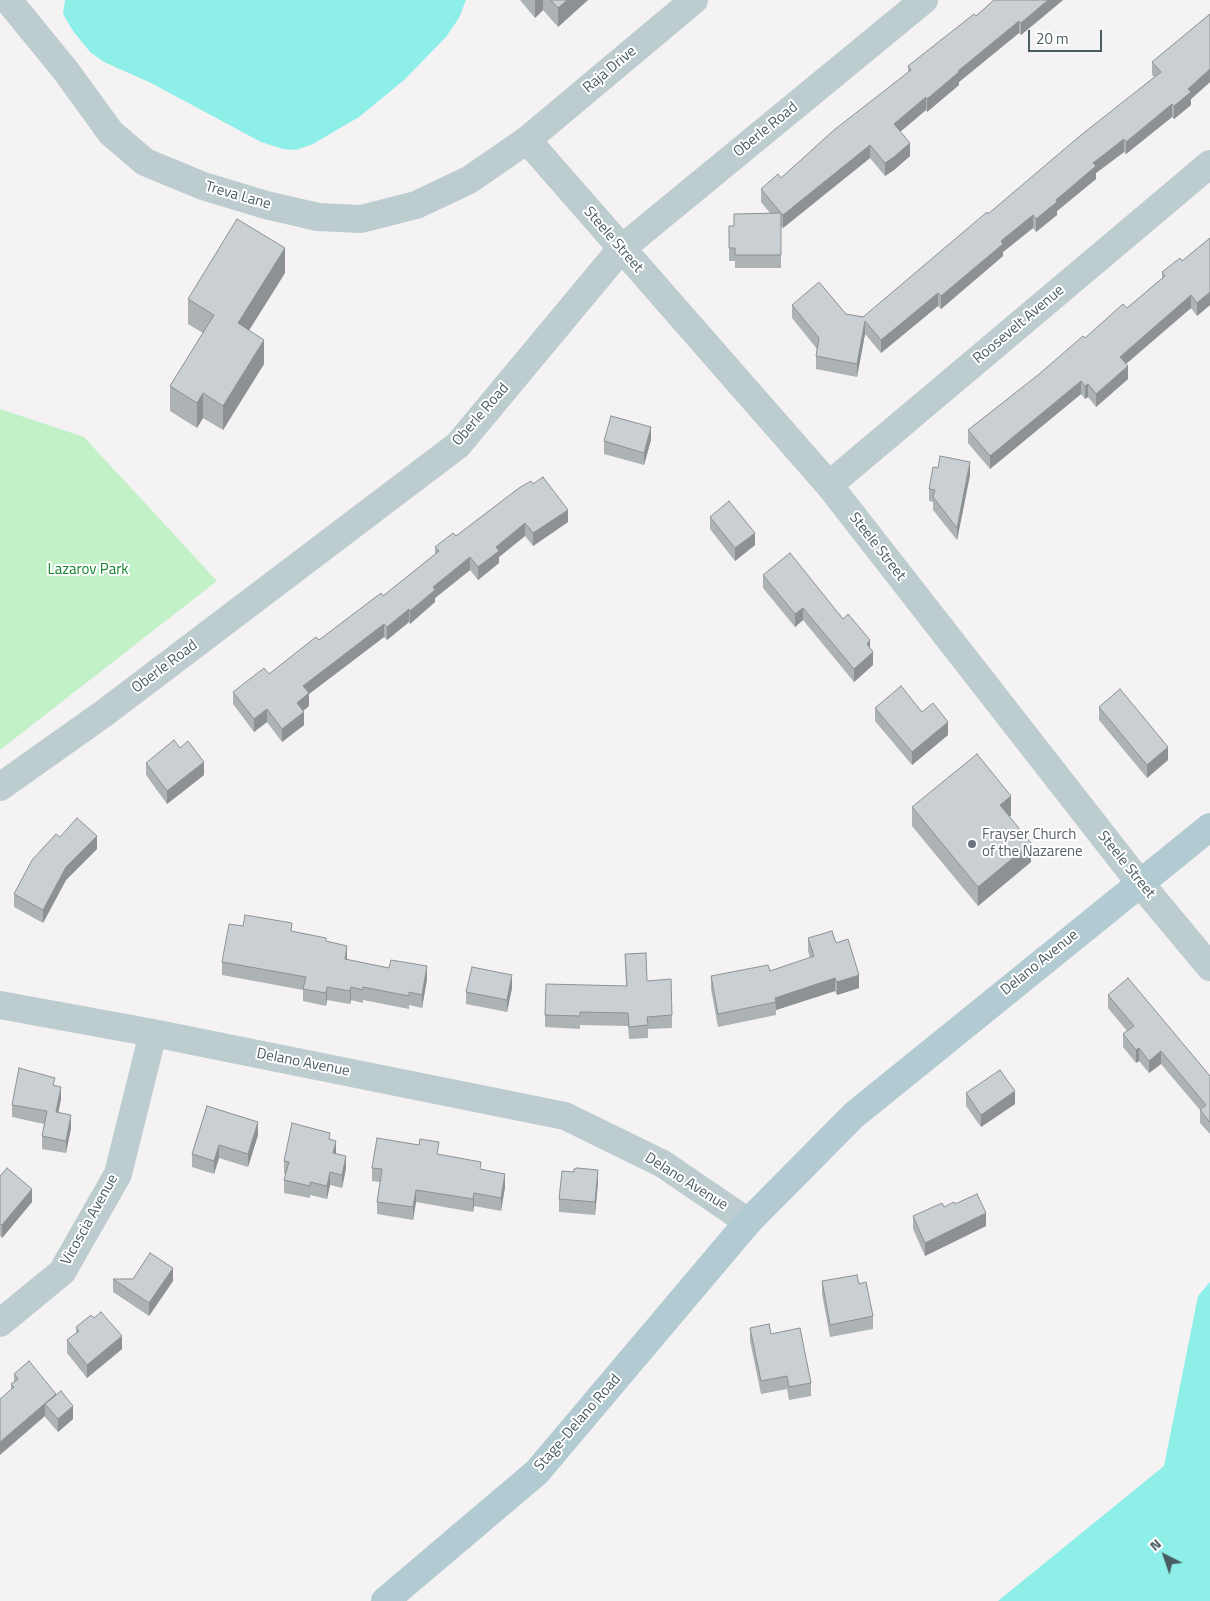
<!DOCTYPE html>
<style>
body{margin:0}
#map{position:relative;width:1210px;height:1601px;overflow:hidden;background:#f4f2f3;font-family:"Titillium Web",sans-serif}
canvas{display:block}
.north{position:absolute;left:1140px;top:1531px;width:50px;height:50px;-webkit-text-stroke:4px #fff;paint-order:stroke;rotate:319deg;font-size:14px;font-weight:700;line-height:20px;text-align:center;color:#495c61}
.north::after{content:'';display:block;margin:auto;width:18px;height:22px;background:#495c61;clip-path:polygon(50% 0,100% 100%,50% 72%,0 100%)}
.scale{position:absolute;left:1028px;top:30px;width:74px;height:22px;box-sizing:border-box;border:2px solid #495c61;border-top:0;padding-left:6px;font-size:15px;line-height:18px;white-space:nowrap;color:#495c61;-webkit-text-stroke:4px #fff;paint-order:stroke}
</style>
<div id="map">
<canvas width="1210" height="1601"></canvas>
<div class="north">N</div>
<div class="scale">20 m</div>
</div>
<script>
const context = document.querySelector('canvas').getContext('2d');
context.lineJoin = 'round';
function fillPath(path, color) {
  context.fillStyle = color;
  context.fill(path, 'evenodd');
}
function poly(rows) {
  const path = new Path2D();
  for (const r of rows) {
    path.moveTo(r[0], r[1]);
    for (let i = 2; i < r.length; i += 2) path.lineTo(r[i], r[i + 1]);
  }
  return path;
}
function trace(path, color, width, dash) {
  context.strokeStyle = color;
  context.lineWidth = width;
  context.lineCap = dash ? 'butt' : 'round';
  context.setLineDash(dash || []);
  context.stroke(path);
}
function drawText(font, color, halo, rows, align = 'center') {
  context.font = font + ' "Titillium Web",sans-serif';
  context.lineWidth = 4;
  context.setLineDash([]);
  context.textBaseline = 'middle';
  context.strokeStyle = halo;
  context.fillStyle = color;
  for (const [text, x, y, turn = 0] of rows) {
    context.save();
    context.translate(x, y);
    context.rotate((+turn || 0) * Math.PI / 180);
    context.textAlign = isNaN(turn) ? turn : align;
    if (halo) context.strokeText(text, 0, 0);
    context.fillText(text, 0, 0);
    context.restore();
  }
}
const green = poly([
 [0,409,84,437,217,581,0,750]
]);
const water = poly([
 [65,0,466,0,459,18,446,37,404,80,359,117,313,144,296,150,283,149,261,142,151,83,104,62,90,52,73,31,63,14],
 [1210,1282,1210,1601,998,1601,1164,1466,1198,1296]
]);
const minor = poly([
 [8,0,66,71,111,133,145,162,203,186,266,205,318,217,361,219,416,205,469,180,527,140,694,0],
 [527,140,829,485,1139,882,1210,967],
 [829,485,1210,164],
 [0,787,103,714,458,445,621,249,924,0],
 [0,1005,153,1033,565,1116,663,1164,748,1222],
 [0,1323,62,1272,118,1174,153,1033]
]);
const major = poly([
 [385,1601,537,1472,748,1222,854,1115,1210,827]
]);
const wall = poly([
 [520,0,588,0,558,27,543,10,535,18],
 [994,0,1063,0,1021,35,1019,33,959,82,959,85,927,112,926,110,900,132,910,156,894,170,885,176,870,158,783,228,781,226,781,268,735,268,735,261,729,261,729,226,734,226,770,213,761,202,761,189,781,178,908,73,908,66,976,16],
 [1210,14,1210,82,1191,99,1191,105,1174,119,1172,117,1126,154,1124,152,1096,173,1096,179,1057,211,1057,215,1036,232,1033,228,1003,252,1003,256,941,309,938,306,881,353,865,334,857,377,816,369,816,356,817,349,792,318,792,305,863,317,1154,77,1152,75,1152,62],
 [1210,238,1210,305,1197,316,1191,308,1126,364,1128,379,1096,407,1088,397,1085,399,1081,394,990,469,968,443,968,430,1085,338,1127,308,1162,278,1162,272,1182,261],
 [285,273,249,330,264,364,223,430,203,418,197,428,170,411,170,386,203,333,188,324,188,299],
 [651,440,644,465,604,454,604,441],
 [970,475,957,540,933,510,933,502,929,501,929,489],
 [519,488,568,522,533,546,525,536,499,557,499,563,478,580,470,570,435,598,435,602,410,624,409,622,387,640,384,637,309,694,309,706,303,711,304,725,282,742,267,722,254,732,233,704,233,692,269,674,383,596,435,554,435,547,456,536],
 [710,517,755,545,735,561,710,529],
 [763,575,843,619,870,648,873,665,854,682,803,620,795,627,763,588],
 [1099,707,1168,760,1147,778,1099,720],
 [875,708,922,712,948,735,912,765,875,721],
 [146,763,204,775,167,804,146,775],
 [912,807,1011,815,1010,817,1031,862,978,906,912,826],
 [60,837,97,849,66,880,43,923,14,907,14,894],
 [243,926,292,931,326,942,347,960,427,979,422,1008,409,1005,409,1009,363,1000,363,1003,351,1000,350,1004,327,1000,326,1006,303,1001,303,990,222,975,222,962],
 [808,938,836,943,859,988,837,995,835,991,776,1010,776,1015,718,1027,711,989,711,976,770,971,810,958,808,951],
 [625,954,647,981,672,1015,672,1028,648,1029,648,1038,629,1039,628,1026,580,1025,580,1029,545,1027,545,1015,626,986],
 [512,988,507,1012,466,1004,466,992],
 [1108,995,1210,1076,1210,1134,1200,1123,1200,1110,1161,1064,1149,1073,1139,1061,1136,1063,1123,1047,1123,1034,1127,1031,1108,1008],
 [55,1085,61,1099,58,1112,71,1128,66,1153,42,1149,42,1136,44,1124,12,1117,12,1105],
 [966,1093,1015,1104,981,1127,966,1106],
 [207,1106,258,1135,248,1167,219,1158,214,1174,192,1167,192,1154],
 [330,1139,336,1153,346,1168,342,1188,330,1185,327,1199,310,1195,310,1198,284,1193,284,1180,286,1174,284,1174,284,1161],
 [439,1154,481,1170,505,1187,501,1211,474,1206,473,1212,416,1202,413,1220,377,1214,377,1202,380,1182,372,1181,372,1168],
 [0,1176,32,1202,2,1238,0,1236],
 [598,1183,595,1215,559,1212,559,1199],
 [955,1204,986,1226,925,1256,913,1229,913,1216,944,1207],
 [113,1279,173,1281,149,1316,113,1292],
 [822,1281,859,1284,873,1316,873,1329,830,1337,822,1294],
 [76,1327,122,1349,87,1378,67,1353,67,1340,76,1333],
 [750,1328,771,1334,811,1383,811,1396,789,1400,787,1389,761,1394,750,1341],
 [14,1374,56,1395,73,1419,58,1432,45,1417,45,1416,11,1389,11,1384,14,1382]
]);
const shadedWall = poly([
 [535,0,543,0,543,10,535,18],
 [567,0,588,0,558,27,558,8],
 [1048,0,1063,0,1021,35,1021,23],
 [1019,21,1019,33,959,82,959,85,927,112,927,99,958,71],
 [1210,69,1210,82,1191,99,1191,105,1174,119,1174,106,1188,89],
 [926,97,926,110,894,137,894,124],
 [1172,104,1172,117,1126,154,1126,142],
 [1124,139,1124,152,1096,173,1096,179,1057,211,1057,215,1036,232,1036,219,1093,163],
 [910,143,910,156,894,170,885,176,885,163],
 [870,145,870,158,783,228,783,215],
 [1033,215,1033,228,1003,252,1003,256,941,309,941,296,1001,241],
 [285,248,285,273,238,348,238,323],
 [1210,292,1210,305,1197,316,1197,303],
 [938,293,938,306,881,353,881,340],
 [1191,295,1191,308,1120,369,1120,357],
 [865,321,865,334,857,377,857,364],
 [264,340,264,364,223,430,223,406],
 [1128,366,1128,379,1096,407,1096,394],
 [1081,381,1081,394,990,469,990,456],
 [1088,384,1088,397,1085,399,1085,386],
 [203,393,203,418,197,428,197,403],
 [651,427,651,440,644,465,644,453],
 [970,462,970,475,957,540,957,528],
 [568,510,568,522,533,546,533,533],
 [525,523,525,536,499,557,499,563,478,580,478,567,496,547],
 [755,533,755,545,735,561,735,548],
 [470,557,470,570,435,598,435,602,410,624,410,611,433,587],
 [803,608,803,620,795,627,795,614],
 [409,609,409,622,387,640,387,627],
 [384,624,384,637,309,694,309,706,297,716,297,703,303,686],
 [870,640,870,653,867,644],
 [873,652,873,665,854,682,854,669],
 [267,709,267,722,254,732,254,719],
 [304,712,304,725,282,742,282,729],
 [948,722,948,735,912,765,912,752],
 [1168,747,1168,760,1147,778,1147,765],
 [204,762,204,775,167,804,167,791],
 [1011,796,1011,815,1000,824,1000,805],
 [97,836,97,849,66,880,43,923,43,910,66,867],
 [1031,843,1031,862,978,906,978,887],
 [347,946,347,959,345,972,345,959],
 [427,966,427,979,422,1008,422,995],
 [512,975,512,988,507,1012,507,1000],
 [859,975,859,988,837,995,837,982],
 [835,978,835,991,776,1010,775,998],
 [327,987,327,1000,326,1006,326,993],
 [351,987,351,1000,350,1004,350,991],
 [1139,1048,1139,1061,1136,1063,1136,1050],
 [1161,1051,1161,1064,1149,1073,1149,1061],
 [61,1087,61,1099,56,1125,56,1112],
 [1015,1091,1015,1104,981,1127,981,1115],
 [71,1115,71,1128,66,1153,66,1141],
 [258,1122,258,1135,248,1167,248,1154],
 [336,1141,336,1154,333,1153],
 [219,1145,219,1158,214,1174,214,1161],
 [346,1156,346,1168,342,1188,342,1175],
 [598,1170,598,1183,595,1215,595,1202],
 [330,1172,330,1185,327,1199,327,1186],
 [505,1174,505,1187,501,1211,501,1198],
 [32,1189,32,1202,2,1238,2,1225],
 [416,1190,416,1202,413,1220,413,1207],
 [474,1193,474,1206,473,1212,473,1199],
 [986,1213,986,1226,925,1256,925,1243],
 [173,1268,173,1281,149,1316,149,1303],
 [122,1336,122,1349,87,1378,87,1365],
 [56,1394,56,1406,45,1404,45,1416,0,1455,0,1442],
 [73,1406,73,1419,58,1432,58,1419]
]);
const building = poly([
 [551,0,567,0,558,8,551,0],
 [994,0,1048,0,1021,23,1019,21,958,71,959,72,927,99,926,97,894,124,910,143,894,157,885,163,870,145,783,215,781,213,781,255,735,255,735,248,729,248,729,226,734,226,734,214,781,213,761,189,778,174,781,178,834,130,911,70,908,66,974,14,976,16,994,0],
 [1210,14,1210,69,1188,89,1191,92,1174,106,1172,104,1126,142,1124,139,1093,163,1096,166,1056,200,1057,202,1036,219,1033,215,1001,241,1003,244,941,296,938,293,881,340,865,321,857,364,816,356,819,338,792,305,819,282,846,314,863,317,987,212,988,214,1081,135,1161,72,1152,62,1210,14],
 [237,219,285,248,238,323,264,340,223,406,203,393,197,403,170,386,214,315,188,299,237,219],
 [1210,238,1210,292,1197,303,1191,295,1120,357,1128,366,1096,394,1088,384,1085,386,1081,381,990,456,968,430,1038,375,1083,336,1085,338,1123,304,1127,308,1165,276,1162,272,1180,258,1182,261,1210,238],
 [611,416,651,427,644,453,604,441,611,416],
 [940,456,970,462,957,528,933,497,935,490,929,489,933,467,938,468,940,456],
 [543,477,568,510,533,533,525,523,496,547,499,551,478,567,470,557,433,587,435,590,410,611,409,609,387,627,384,624,303,686,309,693,297,703,304,712,282,729,267,709,254,719,233,692,264,668,269,674,316,637,319,640,381,593,383,596,439,551,435,547,453,533,456,536,519,488,531,481,533,484,543,477],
 [729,501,755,533,735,548,710,517,729,501],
 [790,553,843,619,848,614,870,640,867,644,873,652,854,669,803,608,795,614,763,575,790,553],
 [901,686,922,712,933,703,948,722,912,752,875,708,901,686],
 [1120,689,1168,747,1147,765,1099,707,1120,689],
 [174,740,180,748,188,741,204,762,167,791,146,763,174,740],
 [977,754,1011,796,1000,805,1031,843,978,887,912,807,977,754],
 [77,818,97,836,66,867,43,910,14,894,32,860,56,834,60,837,77,818],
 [245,915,292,923,291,931,326,938,326,941,347,946,345,959,389,968,391,960,427,966,422,995,409,992,409,996,363,987,363,990,351,987,350,991,327,987,326,993,303,989,306,977,222,962,229,924,243,926,245,915],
 [832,931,836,943,848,939,859,975,837,982,835,978,775,998,776,1002,718,1014,711,976,768,965,770,971,814,956,808,938,832,931],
 [646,953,647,981,671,979,672,1015,647,1017,648,1025,629,1027,628,1013,580,1012,580,1016,545,1015,546,984,627,986,625,954,646,953],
 [472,967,512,975,507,1000,466,992,472,967],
 [1128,978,1210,1076,1210,1122,1200,1110,1206,1105,1161,1051,1149,1061,1139,1048,1136,1050,1123,1034,1134,1026,1108,995,1128,978],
 [19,1068,55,1078,53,1085,61,1087,56,1112,71,1115,66,1141,42,1136,47,1111,12,1105,19,1068],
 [1000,1070,1015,1091,981,1115,966,1093,1000,1070],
 [207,1106,258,1122,248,1154,219,1145,214,1161,192,1154,207,1106],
 [292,1123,330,1133,329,1139,336,1141,333,1153,346,1156,342,1175,330,1172,327,1186,310,1182,310,1186,284,1180,289,1162,284,1161,292,1123],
 [377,1138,419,1145,420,1139,439,1142,437,1154,481,1162,480,1169,505,1174,501,1198,474,1193,473,1199,416,1190,413,1207,377,1202,382,1169,372,1168,377,1138],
 [7,1168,32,1189,2,1225,0,1224,0,1176,7,1168],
 [577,1168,598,1170,595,1202,559,1199,562,1171,574,1172,574,1169,577,1168],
 [977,1194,986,1213,925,1243,913,1216,942,1203,944,1207,954,1202,955,1204,977,1194],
 [150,1253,173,1268,149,1303,113,1279,133,1279,150,1253],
 [857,1275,859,1284,866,1282,873,1316,830,1325,822,1281,857,1275],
 [101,1312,122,1336,87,1365,67,1340,79,1331,76,1327,91,1315,94,1318,101,1312],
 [769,1324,771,1334,800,1328,811,1383,789,1387,787,1376,761,1381,750,1328,769,1324],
 [29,1361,56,1394,0,1442,0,1399,14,1387,11,1384,18,1379,14,1374,29,1361],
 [61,1391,73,1406,58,1419,45,1404,61,1391]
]);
const markers = [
 [972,844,5,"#6b7280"]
];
const streetNames = [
 ["Raja Drive",610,70,-40],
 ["Oberle Road",766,130,-39],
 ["Treva Lane",238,196,16],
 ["Steele Street",613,240,49],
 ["Roosevelt Avenue",1019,325,-40],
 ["Oberle Road",481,415,-49],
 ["Steele Street",877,547,52],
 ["Oberle Road",165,667,-37],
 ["Steele Street",1126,865,51],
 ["Delano Avenue",1040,963,-39],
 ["Delano Avenue",303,1063,11],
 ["Delano Avenue",686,1182,32],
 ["Vicoscia Avenue",90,1220,-61],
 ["Stage-Delano Road",578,1423,-49]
];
const parkNames = [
 ["Lazarov Park",88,570]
];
const worshipNames = [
 ["Frayser Church",982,835],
 ["of the Nazarene",982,852]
];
fillPath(green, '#c2f1c7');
fillPath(water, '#8eefe8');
trace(minor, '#bdcccf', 28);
trace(major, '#b2cad1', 28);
fillPath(wall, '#adb2b5');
fillPath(shadedWall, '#8d9193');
fillPath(building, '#c9cfd2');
trace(building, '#8d9193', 1);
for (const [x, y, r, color] of markers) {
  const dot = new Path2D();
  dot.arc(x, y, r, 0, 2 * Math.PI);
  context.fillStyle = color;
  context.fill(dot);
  trace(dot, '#fff', 2);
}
drawText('15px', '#495c61', '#fff', streetNames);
drawText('15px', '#168630', '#fff', parkNames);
drawText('15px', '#5b616d', '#fff', worshipNames, 'left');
</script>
